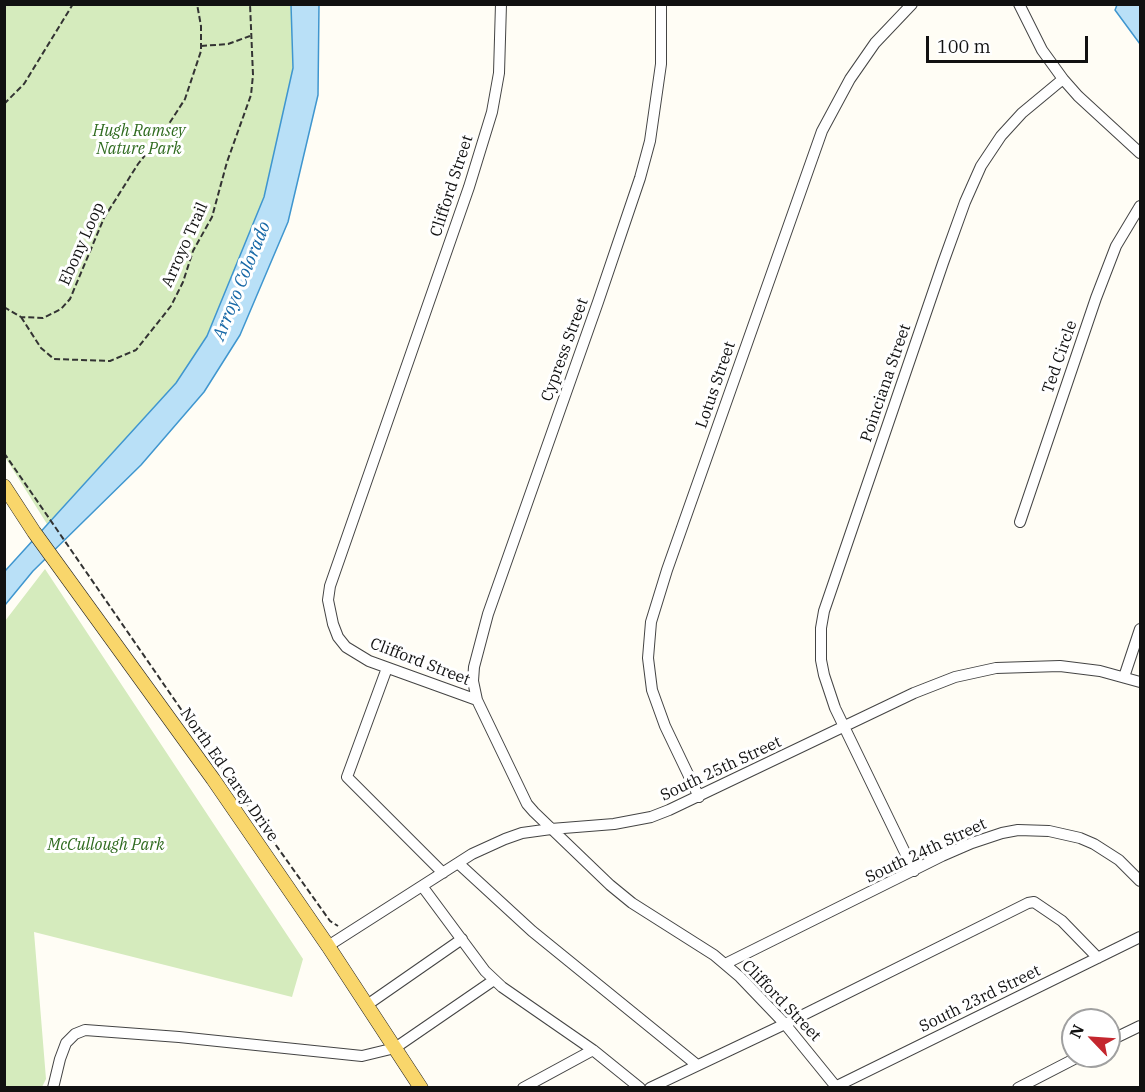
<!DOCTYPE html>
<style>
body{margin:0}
#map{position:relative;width:1145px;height:1092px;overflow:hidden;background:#fffdf5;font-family:"IBM Plex Serif",serif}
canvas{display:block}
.frame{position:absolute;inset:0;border:6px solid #111;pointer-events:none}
.north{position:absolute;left:1061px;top:1008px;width:60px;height:60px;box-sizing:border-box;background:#fff;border:2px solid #a0a0a0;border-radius:50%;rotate:295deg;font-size:16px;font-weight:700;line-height:24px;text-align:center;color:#111}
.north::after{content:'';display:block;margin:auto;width:21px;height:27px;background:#c4262e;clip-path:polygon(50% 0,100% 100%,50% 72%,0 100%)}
.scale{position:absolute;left:926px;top:36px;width:162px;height:27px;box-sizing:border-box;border:3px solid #111;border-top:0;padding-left:8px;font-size:18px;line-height:21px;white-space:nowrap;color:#111;-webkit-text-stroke:4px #fff;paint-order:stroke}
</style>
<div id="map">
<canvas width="1145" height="1092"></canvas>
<div class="frame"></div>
<div class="north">N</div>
<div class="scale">100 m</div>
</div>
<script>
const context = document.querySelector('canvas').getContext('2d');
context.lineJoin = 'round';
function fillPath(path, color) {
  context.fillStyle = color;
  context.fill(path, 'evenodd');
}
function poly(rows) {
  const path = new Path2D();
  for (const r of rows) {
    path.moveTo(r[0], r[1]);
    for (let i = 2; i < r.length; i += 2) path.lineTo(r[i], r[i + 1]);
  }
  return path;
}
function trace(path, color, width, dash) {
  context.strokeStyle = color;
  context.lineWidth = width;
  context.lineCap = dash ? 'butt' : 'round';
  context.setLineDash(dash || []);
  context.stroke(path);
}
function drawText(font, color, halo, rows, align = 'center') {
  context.font = font + ' "IBM Plex Serif",serif';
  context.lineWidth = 6;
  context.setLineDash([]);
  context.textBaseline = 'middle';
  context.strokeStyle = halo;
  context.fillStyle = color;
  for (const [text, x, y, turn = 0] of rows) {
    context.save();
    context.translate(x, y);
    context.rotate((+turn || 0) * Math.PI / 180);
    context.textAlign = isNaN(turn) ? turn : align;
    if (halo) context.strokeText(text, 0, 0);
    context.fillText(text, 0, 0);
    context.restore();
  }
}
const green = poly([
 [5,5,291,5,293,68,264,197,207,336,176,383,47,524,5,457],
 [45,569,303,959,292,997,34,932,46,1079,42,1087,5,1087,5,621]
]);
const water = poly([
 [291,5,319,5,318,95,288,222,240,335,204,392,141,465,33,571,5,605,5,571,176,383,207,336,264,197,293,68,291,5],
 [1117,5,1140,5,1140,44,1115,10,1117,5]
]);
const path = poly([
 [201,46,228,44,250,36],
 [4,104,24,84,73,4],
 [4,307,21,317,43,318,61,309,70,299,104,218,138,164,165,130,185,99,201,51,201,26,197,4],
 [21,317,41,348,54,359,110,361,136,350,171,306,183,282,193,251,212,217,227,162,251,95,253,75,250,4],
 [4,453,243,799,330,921,338,926]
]);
const minor = poly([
 [501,4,499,73,492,112,469,187,330,586,328,600,333,624,338,637,346,647,369,661,477,700,527,804,534,812,610,885,632,903,714,955,740,977,785,1024,837,1088],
 [1019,4,1042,50,1063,79,1078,96,1140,153],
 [1020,522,1096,298,1116,246,1140,206],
 [387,668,347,777,443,873],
 [1124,677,1140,629],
 [477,700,473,681,474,667,488,614,598,302,640,178,650,141,661,64,661,4],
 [699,797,665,726,652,690,648,658,651,622,667,570,822,131,850,79,875,43,912,4],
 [458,863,532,931,697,1065],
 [914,871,835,708,824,675,821,660,821,628,824,611,943,263,965,202,981,166,1001,136,1022,113,1063,79],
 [422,886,485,971,502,987,593,1050,640,1088],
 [328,946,472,854,505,839,522,833,551,829,614,824,651,817,669,810,914,693,955,677,996,668,1060,666,1100,671,1140,682],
 [725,964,942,856,972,843,1002,833,1018,830,1049,831,1080,838,1094,844,1119,860,1140,881],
 [367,1005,462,939],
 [1109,1041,1140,1026],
 [53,1088,60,1059,66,1043,75,1034,85,1030,179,1037,362,1056,395,1048,494,980],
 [523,1088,593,1050],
 [650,1088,785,1024,1028,903,1034,902,1062,921,1098,958],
 [833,1088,1140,937],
 [1018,1088,1080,1056]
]);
const major = poly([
 [4,486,34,532,213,779,328,946,421,1088]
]);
const parkNames = [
 ["Hugh Ramsey",139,131],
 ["Nature Park",139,149],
 ["McCullough Park",106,845]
];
const streetNames = [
 ["Clifford Street",452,186,-72],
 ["Ebony Loop",82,244,-66],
 ["Arroyo Trail",185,245,-66],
 ["Cypress Street",565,350,-70],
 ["Ted Circle",1060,357,-71],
 ["Poinciana Street",886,383,-71],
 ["Lotus Street",716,385,-71],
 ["Clifford Street",420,662,21],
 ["South 25th Street",721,769,-25],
 ["North Ed Carey Drive",229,775,55],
 ["South 24th Street",926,851,-25],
 ["South 23rd Street",980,999,-26],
 ["Clifford Street",781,1001,46]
];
const waterNames = [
 ["Arroyo Colorado",242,281,-68]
];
fillPath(green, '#d5ebbd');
fillPath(water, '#b9e0f7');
trace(water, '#3f96cf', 1.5);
trace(minor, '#444', 12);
trace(major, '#222', 15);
trace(path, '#333', 2, [6, 3]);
trace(minor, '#fff', 10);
trace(major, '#f9d66b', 14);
drawText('italic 16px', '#2f6b1f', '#fff', parkNames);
drawText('16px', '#111', '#fff', streetNames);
drawText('italic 18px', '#1768a6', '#fff', waterNames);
</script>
